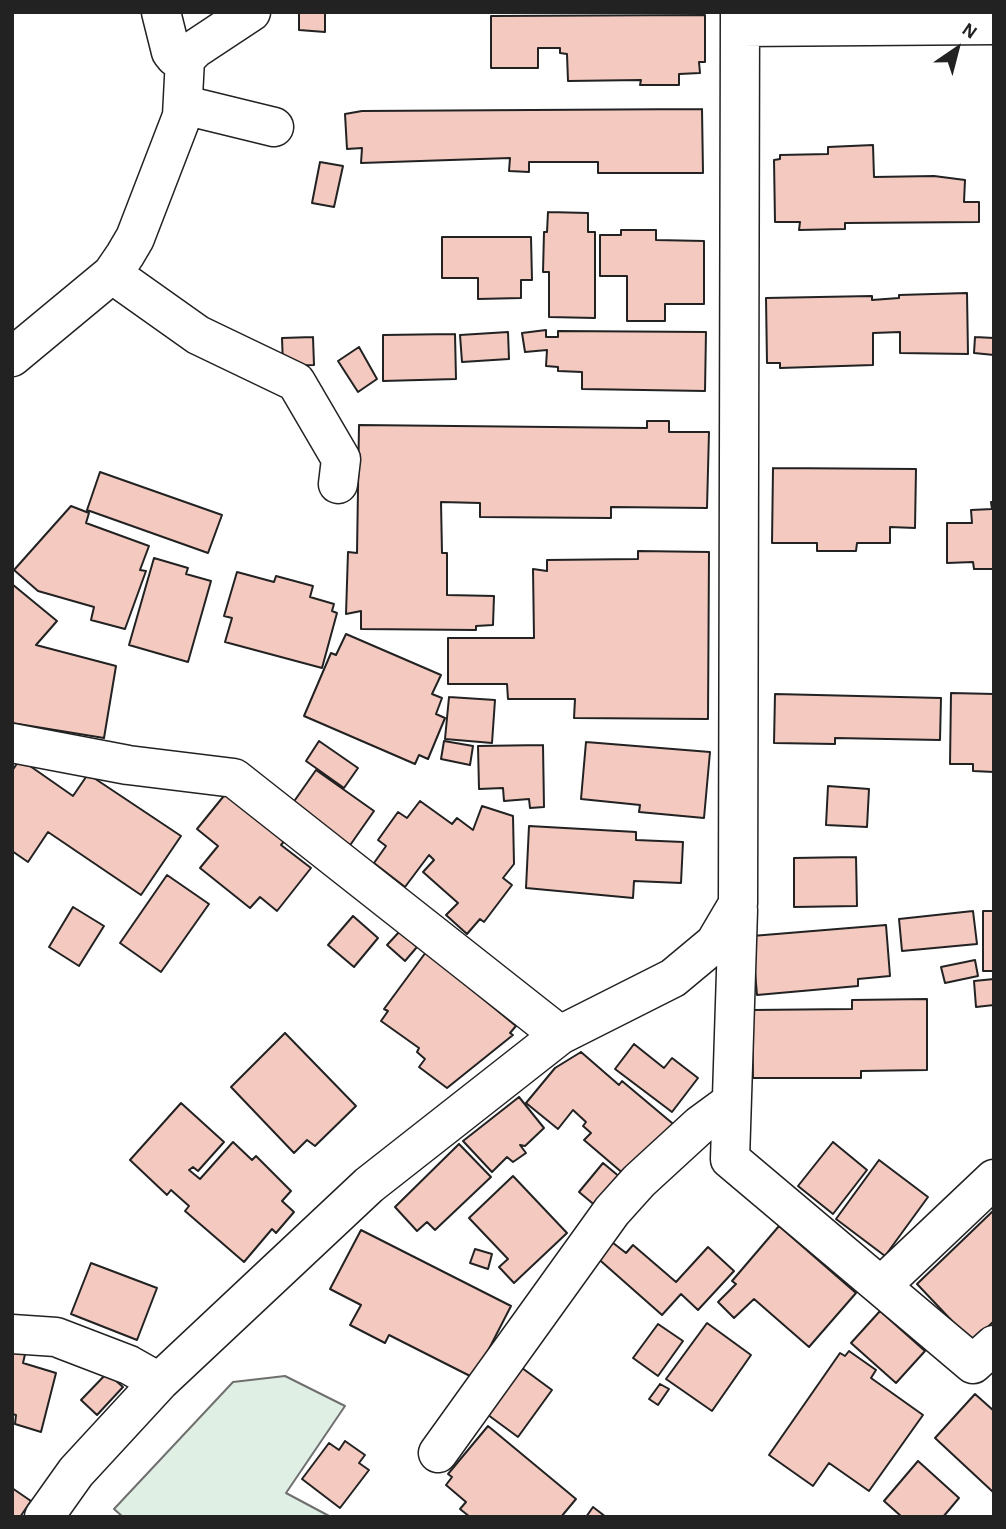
<!DOCTYPE html>
<style>
body{margin:0}
#map{position:relative;width:1006px;height:1529px;overflow:hidden;background:#fff;font-family:"Alegreya Sans",sans-serif}
canvas{display:block}
.frame{position:absolute;inset:0;border:14px solid #222;pointer-events:none}
.north{position:absolute;left:922px;top:14px;width:70px;height:70px;-webkit-text-stroke:5px #fff;paint-order:stroke;rotate:35deg;font-size:19px;font-weight:700;line-height:28px;text-align:center;color:#222}
.north::after{content:'';display:block;margin:auto;width:24px;height:32px;background:#222;clip-path:polygon(50% 0,100% 100%,50% 72%,0 100%)}
</style>
<div id="map">
<canvas width="1006" height="1529"></canvas>
<div class="frame"></div>
<div class="north">N</div>
</div>
<script>
const context = document.querySelector('canvas').getContext('2d');
context.lineJoin = 'round';
function fillPath(path, color) {
  context.fillStyle = color;
  context.fill(path, 'evenodd');
}
function poly(rows) {
  const path = new Path2D();
  for (const r of rows) {
    path.moveTo(r[0], r[1]);
    for (let i = 2; i < r.length; i += 2) path.lineTo(r[i], r[i + 1]);
  }
  return path;
}
function trace(path, color, width, dash) {
  context.strokeStyle = color;
  context.lineWidth = width;
  context.lineCap = dash ? 'butt' : 'round';
  context.setLineDash(dash || []);
  context.stroke(path);
}
const green = poly([
 [285,1376,345,1406,286,1493,331,1517,123,1517,114,1509,233,1382,285,1376]
]);
const building = poly([
 [299,12,325,12,325,32,299,30,299,12],
 [705,15,705,62,699,62,700,73,679,74,679,85,640,85,641,80,568,81,567,54,560,53,560,48,538,48,538,68,491,68,491,16,705,15],
 [702,109,703,173,598,173,598,162,529,162,529,172,509,171,510,158,361,163,362,148,347,149,345,114,362,111,702,109],
 [873,145,874,177,934,176,965,180,964,202,979,202,979,222,845,223,845,229,799,230,800,222,775,222,774,160,780,159,780,155,828,154,828,147,873,145],
 [320,162,343,166,334,207,312,203,320,162],
 [548,212,588,213,588,232,595,232,595,318,549,317,549,272,543,272,544,232,547,232,548,212],
 [621,230,656,230,656,240,704,241,704,304,665,304,665,321,627,321,627,276,600,276,600,235,621,235,621,230],
 [442,237,531,237,532,280,521,280,521,298,478,299,478,278,442,278,442,237],
 [967,293,968,354,900,353,900,332,873,333,873,365,780,368,780,363,767,363,766,298,872,296,872,300,899,298,899,295,967,293],
 [546,330,546,337,558,337,558,331,706,332,705,391,582,389,582,372,558,371,558,367,546,366,547,350,525,352,522,333,546,330],
 [508,332,509,359,462,362,460,335,508,332],
 [455,334,456,379,383,381,383,335,455,334],
 [313,337,314,365,283,366,282,338,313,337],
 [975,337,994,338,994,355,974,353,975,337],
 [359,347,377,379,358,392,338,361,359,347],
 [647,421,669,421,669,432,709,432,707,508,611,507,611,518,480,517,480,503,441,502,442,553,447,553,447,595,494,596,493,625,476,626,476,630,361,629,361,611,346,614,348,552,357,553,359,425,647,428,647,421],
 [773,468,916,469,915,528,890,527,890,543,857,543,856,551,817,551,817,543,772,543,773,468],
 [100,472,222,515,208,553,87,510,100,472],
 [991,502,994,502,994,569,974,569,973,562,947,563,947,523,972,523,971,510,992,509,991,502],
 [71,506,89,513,86,523,149,546,140,570,146,571,125,629,91,620,94,607,38,591,14,570,71,506],
 [638,551,709,552,708,719,574,718,575,699,508,699,507,684,448,684,448,638,534,638,533,569,547,571,547,560,638,559,638,551],
 [154,558,188,568,186,574,211,581,188,662,129,645,154,558],
 [237,572,274,582,276,576,313,586,310,597,334,604,332,611,337,613,322,668,225,642,232,618,224,616,237,572],
 [12,584,57,621,36,645,116,666,104,738,12,723,12,584],
 [346,634,441,675,432,694,442,698,436,714,445,718,428,759,419,755,415,764,304,716,331,653,336,655,346,634],
 [951,693,994,694,994,772,973,771,973,764,950,764,951,693],
 [775,694,941,698,940,740,835,738,835,744,774,743,775,694],
 [449,697,495,700,492,743,445,739,449,697],
 [319,741,358,768,344,788,306,761,319,741],
 [444,741,473,746,470,765,441,759,444,741],
 [586,742,710,752,704,818,639,812,640,805,581,799,586,742],
 [543,745,544,807,530,808,529,799,504,801,503,788,479,789,478,746,543,745],
 [20,759,73,796,88,774,181,836,141,895,48,832,28,862,12,851,12,771,20,759],
 [316,770,374,811,346,851,288,810,316,770],
 [828,786,869,789,867,827,826,825,828,786],
 [227,792,286,839,281,845,311,868,277,911,260,897,250,908,200,868,218,846,197,829,227,792],
 [420,801,452,824,457,818,473,830,482,806,513,816,514,864,503,878,512,885,484,922,480,919,467,934,446,915,458,903,423,872,434,860,429,855,405,887,374,863,386,846,378,840,398,812,407,818,420,801],
 [529,826,636,832,636,840,683,842,681,883,634,881,633,898,526,888,529,826],
 [856,857,857,906,794,907,794,858,856,857],
 [167,875,209,904,161,972,120,943,167,875],
 [73,907,104,926,79,966,49,947,73,907],
 [973,911,977,944,902,951,899,919,973,911],
 [983,911,994,911,994,971,983,971,983,911],
 [353,916,378,938,354,967,328,945,353,916],
 [886,925,890,976,858,979,858,986,757,995,752,936,886,925],
 [400,931,417,947,405,961,387,945,400,931],
 [426,952,516,1026,510,1033,513,1035,447,1088,419,1067,425,1059,417,1052,419,1048,381,1021,388,1011,384,1009,426,952],
 [975,960,978,976,945,983,941,967,975,960],
 [994,979,994,1005,976,1007,974,981,994,979],
 [927,999,927,1070,861,1071,861,1078,753,1078,752,1010,852,1009,852,1000,927,999],
 [285,1033,356,1106,315,1146,307,1140,294,1153,231,1087,285,1033],
 [634,1044,664,1068,672,1058,698,1078,672,1112,615,1069,634,1044],
 [581,1052,619,1085,622,1081,678,1128,632,1181,584,1140,591,1133,583,1126,586,1122,573,1110,558,1129,526,1103,555,1068,581,1052],
 [519,1097,544,1128,525,1146,520,1145,526,1153,513,1162,507,1157,492,1172,463,1141,519,1097],
 [181,1103,224,1142,198,1171,193,1167,189,1170,200,1179,233,1142,252,1160,256,1156,291,1191,282,1201,294,1212,276,1233,272,1229,244,1262,185,1211,189,1206,171,1190,167,1195,130,1160,181,1103],
 [833,1142,867,1170,833,1214,798,1186,833,1142],
 [459,1144,491,1177,435,1230,427,1222,417,1231,395,1207,459,1144],
 [879,1160,928,1197,885,1256,836,1219,879,1160],
 [603,1163,627,1183,603,1212,579,1192,603,1163],
 [513,1176,567,1233,514,1283,499,1267,508,1259,469,1218,513,1176],
 [994,1210,994,1321,972,1342,917,1284,994,1210],
 [779,1226,856,1293,809,1347,754,1299,734,1318,718,1302,736,1284,732,1281,779,1226],
 [361,1230,511,1306,474,1378,389,1335,385,1343,350,1325,361,1305,330,1289,361,1230],
 [608,1239,626,1253,633,1245,676,1282,708,1247,734,1271,698,1310,681,1294,662,1315,594,1255,608,1239],
 [475,1249,492,1254,488,1269,470,1263,475,1249],
 [91,1263,157,1288,137,1340,71,1314,91,1263],
 [880,1311,925,1351,896,1383,851,1343,880,1311],
 [707,1323,751,1355,712,1411,666,1379,707,1323],
 [658,1324,683,1341,658,1376,633,1358,658,1324],
 [26,1350,23,1363,56,1373,41,1432,15,1424,16,1415,12,1414,12,1352,26,1350],
 [849,1351,876,1370,871,1378,923,1415,869,1491,829,1463,813,1486,769,1455,840,1353,845,1356,849,1351],
 [518,1365,552,1390,518,1437,484,1412,518,1365],
 [107,1373,123,1387,97,1415,81,1400,107,1373],
 [660,1384,669,1389,658,1405,649,1399,660,1384],
 [975,1394,994,1411,993,1492,935,1438,975,1394],
 [488,1426,576,1499,561,1517,470,1517,460,1509,466,1502,446,1485,452,1477,448,1474,488,1426],
 [345,1441,365,1455,359,1463,369,1470,340,1508,302,1479,329,1443,339,1450,345,1441],
 [918,1461,959,1498,943,1517,902,1517,884,1501,918,1461],
 [12,1488,31,1501,20,1517,12,1517,12,1488],
 [593,1507,606,1517,586,1517,593,1507]
]);
const minor = poly([
 [161,12,171,52,175,57,185,59],
 [741,27,994,25],
 [184,105,274,127],
 [112,274,198,335,296,382,341,459,338,484],
 [12,357,112,274,125,255,135,238,182,116,185,59,195,49,251,12],
 [12,743,128,765,234,778,560,1035],
 [738,910,730,1159,973,1364,994,1345],
 [881,1286,994,1179],
 [12,1334,56,1337,129,1365,159,1382],
 [438,1453,612,1211,639,1181,700,1125,730,1103],
 [44,1517,76,1472,159,1382,369,1185,560,1035,673,978,715,943,738,904,740,12]
]);
fillPath(green, '#e0efe3');
trace(green, '#6f6f6f', 2);
fillPath(building, '#f3c9c0');
trace(building, '#222', 2);
trace(minor, '#222', 41);
trace(minor, '#fff', 38);
</script>
